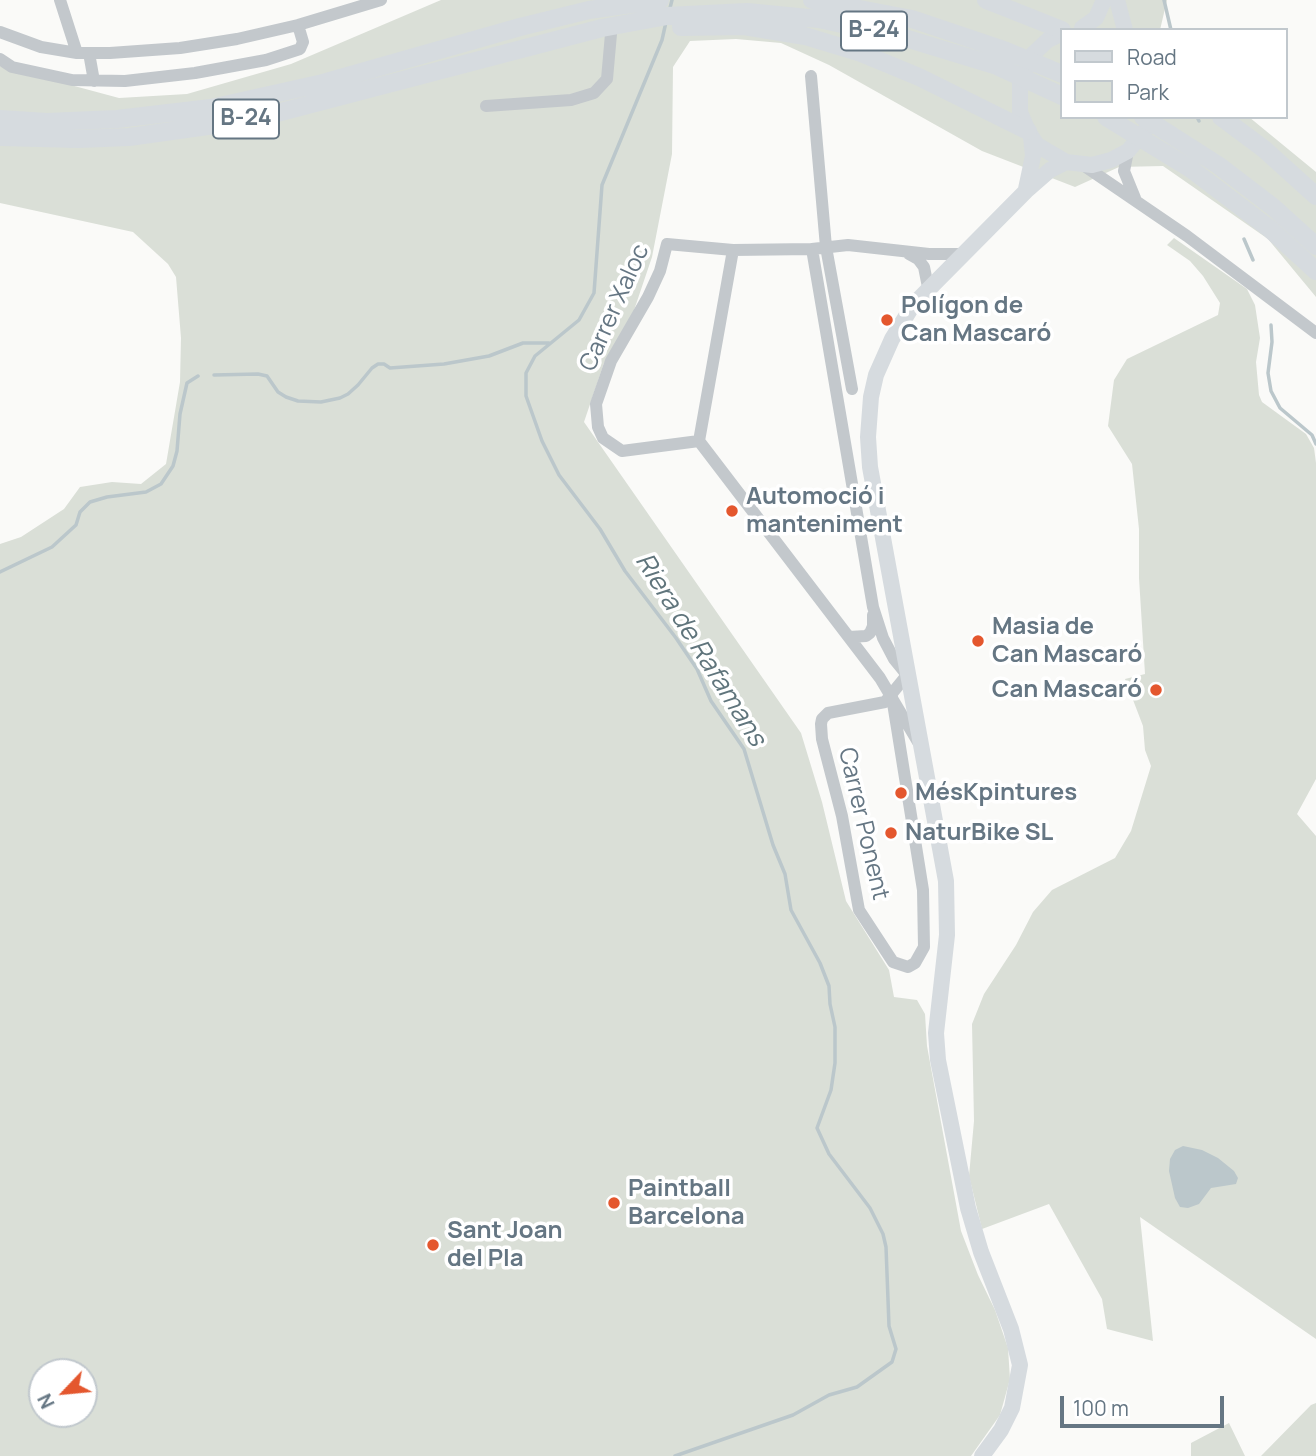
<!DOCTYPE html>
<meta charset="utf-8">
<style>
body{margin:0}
#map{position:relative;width:1316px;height:1456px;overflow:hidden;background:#fafaf8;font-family:Manrope,sans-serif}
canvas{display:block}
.legend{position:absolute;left:1060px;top:28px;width:228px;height:91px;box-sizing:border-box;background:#fff;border:2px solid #c1c8cd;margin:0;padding:9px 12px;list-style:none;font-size:21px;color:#657683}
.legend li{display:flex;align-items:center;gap:14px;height:35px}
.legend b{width:35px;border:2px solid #c1c8cd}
.north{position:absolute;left:28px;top:1358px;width:70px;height:70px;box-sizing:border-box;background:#fff;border:2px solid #c1c8cd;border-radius:50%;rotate:244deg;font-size:19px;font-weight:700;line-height:28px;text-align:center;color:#657683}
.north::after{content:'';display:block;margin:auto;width:24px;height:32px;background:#e4572e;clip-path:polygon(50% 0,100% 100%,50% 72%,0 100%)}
.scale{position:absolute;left:1060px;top:1396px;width:164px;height:32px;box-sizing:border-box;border:4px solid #657683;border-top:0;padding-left:9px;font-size:21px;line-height:24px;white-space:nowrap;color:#657683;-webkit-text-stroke:5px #fff;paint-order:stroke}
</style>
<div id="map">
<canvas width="1316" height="1456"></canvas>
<ul class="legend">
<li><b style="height:9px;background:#d6dbdf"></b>Road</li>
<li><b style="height:19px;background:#dadfd7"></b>Park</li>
</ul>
<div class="north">N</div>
<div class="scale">100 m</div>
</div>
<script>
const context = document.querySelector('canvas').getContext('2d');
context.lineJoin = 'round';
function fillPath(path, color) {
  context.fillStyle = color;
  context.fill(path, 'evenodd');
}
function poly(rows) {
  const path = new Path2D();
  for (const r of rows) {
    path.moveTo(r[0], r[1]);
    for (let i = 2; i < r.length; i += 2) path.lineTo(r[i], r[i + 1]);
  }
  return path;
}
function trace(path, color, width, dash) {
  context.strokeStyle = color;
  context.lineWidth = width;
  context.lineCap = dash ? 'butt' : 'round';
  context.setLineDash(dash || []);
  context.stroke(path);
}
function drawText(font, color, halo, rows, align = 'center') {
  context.font = font + ' Manrope,sans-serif';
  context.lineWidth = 7;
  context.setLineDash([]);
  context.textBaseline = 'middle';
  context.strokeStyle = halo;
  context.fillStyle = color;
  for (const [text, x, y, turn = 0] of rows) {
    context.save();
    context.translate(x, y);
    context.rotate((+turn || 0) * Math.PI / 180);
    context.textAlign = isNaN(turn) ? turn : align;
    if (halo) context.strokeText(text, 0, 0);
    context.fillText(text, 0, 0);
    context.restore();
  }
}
const green = poly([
 [441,0,1167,0,1160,30,1062,30,1062,117,1249,117,1316,172,1316,297,1268,239,1163,166,1119,167,1075,187,982,151,829,65,781,43,736,39,690,41,673,67,672,154,652,257,629,325,604,363,584,422,801,733,822,802,846,901,889,970,894,997,917,1000,925,1014,927,1046,961,1231,978,1275,995,1310,1008,1348,1010,1379,1000,1415,971,1456,0,1456,0,544,21,537,64,509,80,487,112,482,141,484,166,464,180,382,181,338,176,277,168,264,133,232,0,203,0,66,119,98,187,94,291,64],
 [42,1372,84,1372,84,1414,42,1414],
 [1174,238,1247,289,1255,305,1260,338,1256,362,1259,395,1262,402,1306,434,1314,448,1316,463,1316,779,1297,814,1316,836,1316,1339,1140,1217,1153,1341,1107,1329,1102,1299,1049,1204,982,1229,969,1176,974,1121,972,1024,984,994,1016,945,1033,912,1052,890,1115,858,1131,831,1151,766,1145,750,1143,726,1125,679,1145,674,1139,578,1139,529,1132,464,1108,426,1114,380,1127,359,1218,315,1220,303,1203,276,1190,261,1167,245],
 [1316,1403,1316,1456,1261,1456,1311,1405],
 [1229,1423,1245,1456,1191,1456,1191,1443]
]);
const water = poly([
 [1183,1146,1202,1150,1218,1158,1234,1171,1238,1178,1236,1184,1211,1188,1199,1204,1188,1208,1180,1207,1175,1198,1169,1171,1170,1159,1175,1150]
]);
const stream = poly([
 [1164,0,1171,30],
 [669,12,672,0],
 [666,22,662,40,602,185,594,293,579,320,535,356,526,373,526,396,542,441,559,475,600,529,625,571,676,638,697,669,711,701,744,749,773,845,785,874,791,910,820,963,829,986,830,1004,835,1027,835,1063,831,1090,817,1128,829,1154,870,1208,883,1234,886,1247,889,1326,896,1349,892,1362,857,1387,829,1395,793,1415,675,1456],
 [1197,117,1199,121],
 [1244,239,1253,260],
 [1271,325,1272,342,1268,373,1271,391,1280,408,1312,435,1316,444],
 [214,375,258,374,267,376,278,392,286,397,298,401,321,402,340,398,348,394,358,385,372,368,378,364,384,364,390,368,444,364,489,356,523,343,549,343],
 [0,572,52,547,76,525,80,512,90,502,107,497,146,492,161,484,173,466,177,451,180,414,187,383,198,376]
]);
const minor = poly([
 [60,0,77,53],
 [0,32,41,47,77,53,110,53,180,48,237,39,298,25,381,0],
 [89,53,94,81],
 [0,59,12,67,72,80,125,81,195,73,266,60,300,49,303,42,298,25],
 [811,76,826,247,852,389],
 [486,106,571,100,594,93,607,79,611,34],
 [1128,151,1124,171,1135,198],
 [1083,165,1187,236,1316,333],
 [812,249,873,607,883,638,894,659,907,675,885,702,828,713,822,719,821,724,822,739,842,816,859,910,893,962,908,967,915,963,924,947,923,890,892,697],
 [733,250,699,441,880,678,918,742],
 [909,254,918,259,924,267,928,287],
 [699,441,622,451,603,438,598,427,596,404,611,361,648,297,660,271,667,244,733,250,812,249,848,245,929,254,961,254],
 [849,637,866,636,870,633,873,626,873,615]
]);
const major = poly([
 [1117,0,1125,30],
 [1082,28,1096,18,1104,0],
 [1062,33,1048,40,1033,54,1020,82,1020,112,1028,131,1037,145,1066,162,1092,165,1111,160,1128,151,1147,128],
 [1026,189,1033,156,1031,137],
 [982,1456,1001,1430,1012,1408,1020,1365,1011,1329,981,1252,968,1208,938,1060,936,1033,947,935,946,881,870,467,868,437,871,397,876,375,892,339,913,305,1026,191,1050,170,1066,162]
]);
const highway = poly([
 [812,0,912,19,1004,50,1062,74],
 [986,0,1062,30],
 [681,27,744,26,805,36,861,53,919,77,1028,131],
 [1106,117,1191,169,1270,229,1316,271],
 [1143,117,1218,165,1273,207,1316,246],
 [1221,117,1264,149,1316,196],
 [0,119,47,122,117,119,211,108,323,83,520,27,589,10,660,0],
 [0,137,78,139,129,137,229,123,277,113,602,28,667,16,747,12,819,19,905,38,997,66,1062,96]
]);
const markers = [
 [887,320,7,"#e4572e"],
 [732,511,7,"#e4572e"],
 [978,641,7,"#e4572e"],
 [1156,690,7,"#e4572e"],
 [901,793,7,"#e4572e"],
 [891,833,7,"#e4572e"],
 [614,1203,7,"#e4572e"],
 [433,1245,7,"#e4572e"]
];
const shields = [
 [874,31,66],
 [246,119,66]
];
const shieldNames = [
 ["B-24",874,31],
 ["B-24",246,119]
];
const poiNames = [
 ["Polígon de",901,306],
 ["Can Mascaró",901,334],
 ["Automoció i",746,497],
 ["manteniment",746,525],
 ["Masia de",992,627],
 ["Can Mascaró",992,655],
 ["Can Mascaró",1142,690,"right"],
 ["MésKpintures",915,793],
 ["NaturBike SL",905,833],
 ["Paintball",628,1189],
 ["Barcelona",628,1217],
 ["Sant Joan",447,1231],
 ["del Pla",447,1259]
];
const streetNames = [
 ["Carrer Xaloc",615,308,-66],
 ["Carrer Ponent",863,824,77]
];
const waterNames = [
 ["Riera de Rafamans",700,650,58]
];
fillPath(green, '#dadfd7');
fillPath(water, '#bbc7cb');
trace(stream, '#bbc7cb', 3.5);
trace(minor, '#c3c8cc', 12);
trace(major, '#d6dbdf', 16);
trace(highway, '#d6dbdf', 18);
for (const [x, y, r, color] of markers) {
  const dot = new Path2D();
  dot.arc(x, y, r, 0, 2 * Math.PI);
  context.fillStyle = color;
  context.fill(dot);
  trace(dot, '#fff', 2.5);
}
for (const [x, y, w] of shields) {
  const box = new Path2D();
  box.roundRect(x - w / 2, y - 19.5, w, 39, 5);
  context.fillStyle = '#fff';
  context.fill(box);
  trace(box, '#657683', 2);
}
drawText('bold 23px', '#657683', null, shieldNames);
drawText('bold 24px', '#657683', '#fff', poiNames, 'left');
drawText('24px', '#657683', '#fff', streetNames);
drawText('italic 26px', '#60757c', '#fff', waterNames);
</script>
